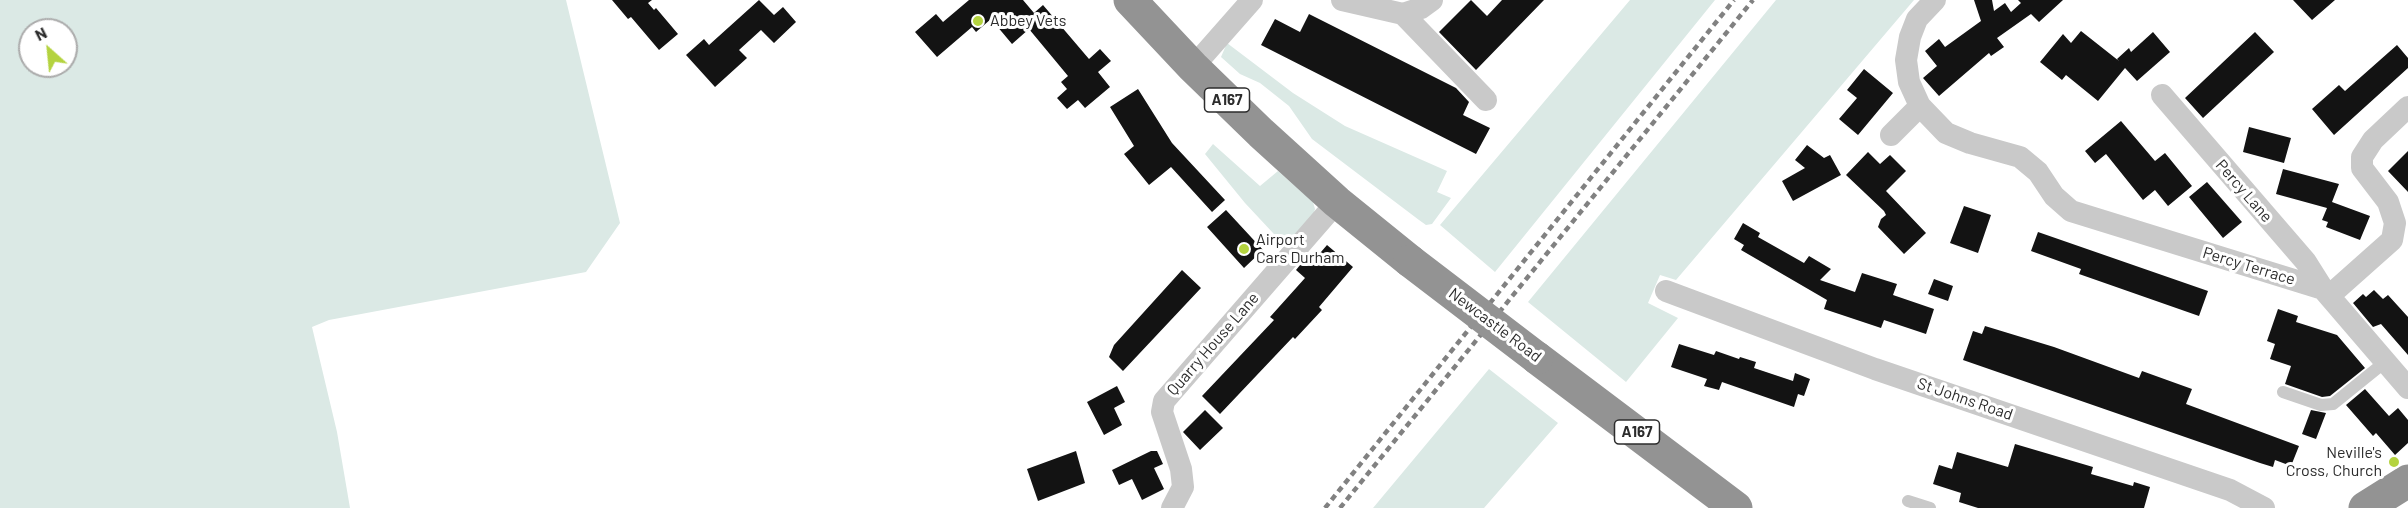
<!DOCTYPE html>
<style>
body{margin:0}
#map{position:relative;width:2408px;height:508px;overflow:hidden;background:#fff;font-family:Barlow,sans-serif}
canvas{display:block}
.north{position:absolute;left:18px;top:18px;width:60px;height:60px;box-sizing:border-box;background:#fff;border:2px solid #ababab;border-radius:50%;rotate:333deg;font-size:16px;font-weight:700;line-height:24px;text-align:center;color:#2c2c2c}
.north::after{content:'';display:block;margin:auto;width:21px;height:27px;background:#b4d33f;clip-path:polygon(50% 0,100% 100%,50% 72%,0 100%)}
</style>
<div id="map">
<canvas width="2408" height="508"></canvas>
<div class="north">N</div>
</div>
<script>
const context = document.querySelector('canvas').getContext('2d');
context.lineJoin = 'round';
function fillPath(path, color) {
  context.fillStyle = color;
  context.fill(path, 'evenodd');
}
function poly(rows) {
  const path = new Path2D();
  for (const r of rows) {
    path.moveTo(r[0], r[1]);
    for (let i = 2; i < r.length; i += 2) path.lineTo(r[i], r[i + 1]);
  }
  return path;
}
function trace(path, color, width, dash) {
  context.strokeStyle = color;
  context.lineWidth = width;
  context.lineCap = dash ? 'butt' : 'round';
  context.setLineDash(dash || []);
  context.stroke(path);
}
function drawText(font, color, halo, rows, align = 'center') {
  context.font = font + ' Barlow,sans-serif';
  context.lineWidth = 6;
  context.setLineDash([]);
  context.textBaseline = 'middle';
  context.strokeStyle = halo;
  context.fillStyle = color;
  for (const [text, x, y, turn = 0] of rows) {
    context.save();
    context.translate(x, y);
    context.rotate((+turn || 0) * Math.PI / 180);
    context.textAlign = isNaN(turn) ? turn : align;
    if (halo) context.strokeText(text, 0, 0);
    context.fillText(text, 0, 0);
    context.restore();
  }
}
const green = poly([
 [0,0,566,0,620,223,586,272,329,320,312,327,337,432,350,508,0,508],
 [30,30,66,30,66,66,30,66],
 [1630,0,1715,0,1495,272,1440,225],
 [1776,0,1914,0,1676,280,1660,275,1648,303,1678,318,1626,382,1528,302],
 [1227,43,1293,93,1345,126,1447,171,1437,192,1451,198,1432,224,1426,225,1419,220,1312,139,1289,106,1260,83,1240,74,1221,57],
 [1213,144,1260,186,1278,171,1313,202,1315,209,1313,216,1287,248,1245,203,1205,154],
 [1489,369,1558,423,1484,508,1373,508]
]);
const building = poly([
 [612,0,652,0,648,3,654,10,656,8,678,34,659,50,631,17,628,19],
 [759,0,774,15,783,7,796,22,774,43,761,30,739,50,747,58,715,87,686,55,704,39,709,45],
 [969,0,1023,0,1034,13,1043,5,1089,59,1100,49,1111,61,1098,72,1110,87,1085,108,1078,100,1067,109,1057,98,1067,89,1061,82,1068,76,1029,29,1012,44,991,19,976,32,972,27,937,57,915,32,936,14,943,22],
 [1471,0,1487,16,1502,0,1544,0,1476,70,1439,32],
 [1974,0,1992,0,1994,11,2005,3,2011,12,2021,3,2018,0,2063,0,2039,22,2031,14,1997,38,2004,47,1991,56,1989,53,1939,96,1923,78,1937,66,1925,51,1939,39,1945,47,1981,21],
 [2293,0,2335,0,2312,20],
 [1309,14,1456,88,1469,102,1463,115,1490,128,1476,154,1261,45,1275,19,1300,32],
 [2081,31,2119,61,2117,59,2129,48,2131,52,2153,32,2170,52,2137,81,2125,68,2098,101,2066,75,2062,80,2040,62,2063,34,2071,43],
 [2255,32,2274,52,2203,118,2185,98],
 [2397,45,2408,58,2408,68,2334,135,2312,109,2339,85,2345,91],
 [1864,69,1893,93,1858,135,1839,119,1857,98,1847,90],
 [1138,89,1172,143,1225,200,1212,212,1171,167,1149,185,1124,154,1134,146,1110,107],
 [2121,121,2155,161,2165,153,2192,186,2168,206,2155,190,2143,200,2106,154,2095,163,2085,151],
 [2249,127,2291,138,2284,163,2243,152],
 [1807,145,1824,158,1830,155,1841,175,1793,201,1782,181,1805,168,1795,160],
 [2408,151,2408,192,2388,171],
 [1868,152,1880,164,1890,155,1906,171,1886,191,1926,233,1904,254,1878,227,1881,219,1886,215,1884,211,1846,175],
 [2283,169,2339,184,2332,202,2370,216,2360,240,2326,227,2328,222,2322,220,2327,208,2276,194],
 [2207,182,2242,222,2223,238,2189,197],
 [1964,206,1991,215,1978,253,1950,243],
 [1226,210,1263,250,1244,268,1207,227],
 [1743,223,1760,233,1758,237,1804,263,1809,256,1831,269,1820,280,1855,292,1862,273,1897,284,1893,295,1934,309,1926,334,1884,320,1881,328,1824,309,1827,300,1741,250,1744,245,1734,239],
 [2038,232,2208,291,2199,316,2079,274,2081,269,2031,251],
 [1327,245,1353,267,1319,307,1322,310,1295,339,1293,337,1220,414,1202,396,1274,320,1270,317,1305,278,1296,270,1309,254,1315,259],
 [1182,270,1201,288,1123,371,1109,357,1114,345],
 [1934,279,1953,286,1948,301,1928,294],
 [2374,290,2383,299,2388,295,2408,317,2408,355,2381,324,2373,327,2353,303,2363,294,2366,297],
 [2278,309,2298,316,2296,322,2337,335,2365,368,2330,396,2322,397,2285,384,2291,366,2270,359,2275,344,2267,341],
 [1985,326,2054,347,2139,378,2142,371,2192,389,2186,404,2299,446,2291,466,2275,460,2273,467,2260,463,1963,360,1973,331,1982,334],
 [1679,344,1714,355,1716,351,1739,359,1740,357,1756,362,1754,368,1793,381,1795,373,1810,379,1804,396,1798,394,1794,407,1722,382,1719,390,1704,386,1707,379,1671,367],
 [1117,386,1125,402,1114,408,1122,425,1104,435,1087,402],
 [2365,389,2389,416,2398,408,2408,420,2408,443,2395,455,2376,433,2373,436,2346,405],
 [1205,410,1223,428,1200,450,1183,432],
 [2311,410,2326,413,2316,439,2302,434],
 [2015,444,2093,467,2091,474,2133,486,2134,482,2150,487,2144,508,1978,508,1959,502,1961,493,1933,484,1939,465,1952,469,1957,452,2008,467],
 [1076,451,1085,483,1038,501,1027,469],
 [1151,451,1157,451,1163,464,1154,468,1164,489,1142,500,1132,479,1119,485,1112,470]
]);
const lane = poly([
 [2283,392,2321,405,2333,404,2385,362],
 [1908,501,1930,508]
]);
const street = poly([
 [1342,0,1403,14,1421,8,1432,0],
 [1935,0,1917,19,1910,37,1906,60,1909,82,1920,106,1946,133,1970,143,2020,157,2038,172,2054,196,2071,211,2323,289,2408,388],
 [1403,14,1486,100],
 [1193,67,1252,0],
 [2162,95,2306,262,2323,289],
 [1891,135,1920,106],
 [1666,291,1875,369,2230,490,2264,508],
 [2329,296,2392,240,2395,223,2388,202,2362,168,2362,157,2373,140,2408,107],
 [1172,508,1183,487,1181,469,1162,412,1164,401,1337,202]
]);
const highway = poly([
 [1130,0,1193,67,1261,133,1337,202,1410,261],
 [1537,358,1736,508],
 [2365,508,2408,481]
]);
const rail = poly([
 [1325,508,1734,0],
 [1340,508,1753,0]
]);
const highwayBridge = poly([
 [1410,261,1537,358]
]);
const markers = [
 [978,21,6,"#b4d33f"],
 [1244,249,6,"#b4d33f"],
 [2394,462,6,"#b4d33f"]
];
const shields = [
 [1227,100,45],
 [1637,432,45]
];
const shieldNames = [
 ["A167",1227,100],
 ["A167",1637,432]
];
const poiNames = [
 ["Abbey Vets",990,21],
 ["Airport",1256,240],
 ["Cars Durham",1256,258],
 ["Neville's",2382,453,"right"],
 ["Cross, Church",2382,471,"right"]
];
const streetNames = [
 ["Percy Lane",2244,191,49],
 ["Percy Terrace",2249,266,17],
 ["Newcastle Road",1495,325,37],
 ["Quarry House Lane",1213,344,-49],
 ["St Johns Road",1965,399,19]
];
fillPath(green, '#dbe9e5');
fillPath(building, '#131313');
trace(lane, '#c9c9c9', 12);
trace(street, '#c9c9c9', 22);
trace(highway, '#939393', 33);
trace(rail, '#818181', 4.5, [6, 4.5]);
trace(highwayBridge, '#939393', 33);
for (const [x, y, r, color] of markers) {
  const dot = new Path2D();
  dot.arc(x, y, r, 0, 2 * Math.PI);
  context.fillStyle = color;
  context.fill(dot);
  trace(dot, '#fff', 2);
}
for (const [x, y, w] of shields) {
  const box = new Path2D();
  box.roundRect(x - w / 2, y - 12, w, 24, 4.5);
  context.fillStyle = '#fff';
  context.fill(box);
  trace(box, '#2c2c2c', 1.5);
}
drawText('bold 15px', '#2c2c2c', null, shieldNames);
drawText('16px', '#2c2c2c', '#fff', poiNames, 'left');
drawText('16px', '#2c2c2c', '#fff', streetNames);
</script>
